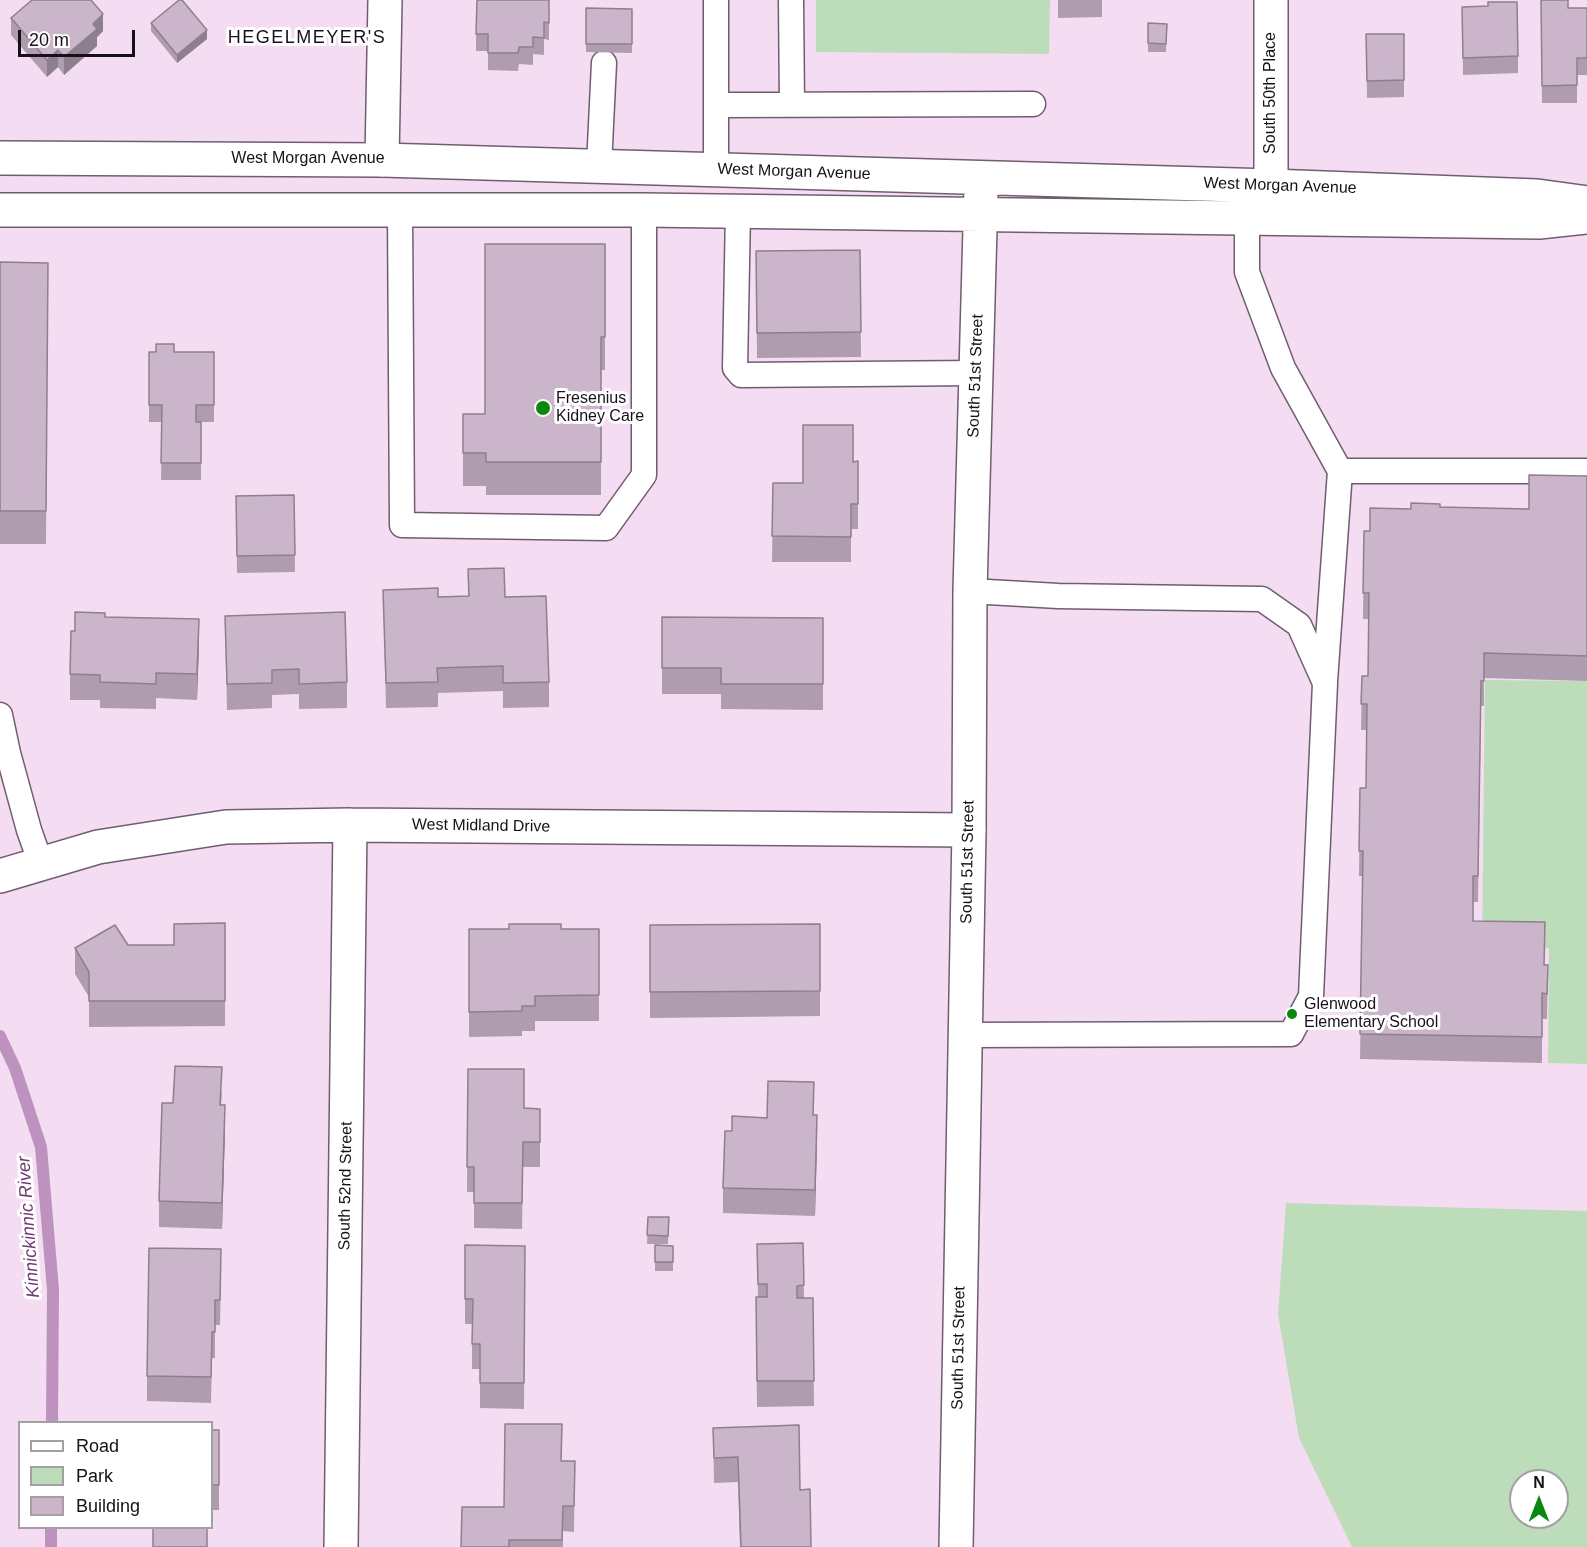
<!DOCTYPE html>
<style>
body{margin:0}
#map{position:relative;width:1587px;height:1547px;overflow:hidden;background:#f4ddf3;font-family:Arial,sans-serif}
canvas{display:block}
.legend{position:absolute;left:18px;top:1421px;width:195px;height:108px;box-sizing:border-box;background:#fff;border:2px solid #a39fa3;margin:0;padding:8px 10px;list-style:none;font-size:18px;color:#181018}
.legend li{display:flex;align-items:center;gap:12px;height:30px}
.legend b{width:30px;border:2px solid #a39fa3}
.north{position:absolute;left:1509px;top:1469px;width:60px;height:60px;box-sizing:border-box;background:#fff;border:2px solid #a39fa3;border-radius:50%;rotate:0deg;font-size:16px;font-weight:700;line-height:24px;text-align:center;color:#181018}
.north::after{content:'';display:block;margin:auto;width:21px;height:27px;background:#09880e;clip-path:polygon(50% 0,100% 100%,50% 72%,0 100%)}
.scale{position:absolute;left:18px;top:30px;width:117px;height:27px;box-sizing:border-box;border:3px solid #181018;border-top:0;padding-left:8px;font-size:18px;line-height:21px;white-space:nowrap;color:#181018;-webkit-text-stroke:4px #fff;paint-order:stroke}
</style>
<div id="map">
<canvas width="1587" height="1547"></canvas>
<ul class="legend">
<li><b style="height:8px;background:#fff"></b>Road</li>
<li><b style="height:16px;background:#bdddba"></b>Park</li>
<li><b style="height:16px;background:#cbb5cb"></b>Building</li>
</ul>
<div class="north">N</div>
<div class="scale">20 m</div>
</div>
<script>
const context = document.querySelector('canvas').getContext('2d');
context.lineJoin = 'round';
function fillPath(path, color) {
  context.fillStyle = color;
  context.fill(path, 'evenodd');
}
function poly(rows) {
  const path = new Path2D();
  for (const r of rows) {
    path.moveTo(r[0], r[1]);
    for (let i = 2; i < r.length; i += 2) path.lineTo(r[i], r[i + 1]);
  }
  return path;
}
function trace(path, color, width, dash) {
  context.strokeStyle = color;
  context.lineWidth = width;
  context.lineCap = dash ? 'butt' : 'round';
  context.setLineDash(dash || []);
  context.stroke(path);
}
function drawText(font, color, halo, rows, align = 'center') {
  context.font = font + ' Arial,sans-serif';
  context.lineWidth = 6;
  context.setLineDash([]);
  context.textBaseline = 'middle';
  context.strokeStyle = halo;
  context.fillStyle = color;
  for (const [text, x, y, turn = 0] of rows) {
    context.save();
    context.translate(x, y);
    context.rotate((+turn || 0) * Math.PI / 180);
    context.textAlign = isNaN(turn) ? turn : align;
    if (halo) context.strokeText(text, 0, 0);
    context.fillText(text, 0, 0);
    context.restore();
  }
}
const green = poly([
 [816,0,1050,0,1049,54,816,52],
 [1485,680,1587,681,1587,1064,1548,1063,1549,948,1482,948],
 [1286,1203,1587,1211,1587,1547,1352,1547,1299,1438,1278,1314],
 [1521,1481,1557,1481,1557,1517,1521,1517]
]);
const stream = poly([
 [0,1036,15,1068,41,1147,53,1290,52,1422],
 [51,1528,51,1547]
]);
const lane = poly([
 [716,0,716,169],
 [791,0,792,105],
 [716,105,1033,104],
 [599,166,604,63],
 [400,211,402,525,606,528,644,475,644,210],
 [738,211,735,368,741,375,976,373],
 [1247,218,1247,272,1283,368,1340,471,1587,471],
 [1325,681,1340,471],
 [0,715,8,753,29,830,41,864],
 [965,1035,1291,1034,1311,996,1325,683,1299,625,1262,599,1058,596,970,591]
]);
const street = poly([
 [382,160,385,0],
 [1271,186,1271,0],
 [0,876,98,847,226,827,350,825,969,830],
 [341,1547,350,825]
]);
const secondary = poly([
 [0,158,382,160,1271,186,1537,196,1587,203],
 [0,210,644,210,1539,222,1587,217],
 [956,1547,969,830,970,591,981,191]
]);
const wall = poly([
 [549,0,549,40,544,39,544,55,533,54,533,65,519,64,518,71,488,70,488,51,476,51,476,34],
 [1058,0,1102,0,1102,17,1058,18],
 [1541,0,1568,8,1587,8,1587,75,1577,75,1577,103,1542,103],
 [1462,7,1518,56,1518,73,1463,75],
 [586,8,632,9,632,53,586,52],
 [11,18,103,31,97,37,97,46,64,75,58,67,47,77,11,35],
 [151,23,207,39,177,63,151,31],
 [1148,23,1167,24,1166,52,1148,52],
 [1366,34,1404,34,1404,97,1367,98],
 [605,244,605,370,601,370,601,495,486,495,486,486,463,486,463,414,485,414],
 [860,250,861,357,757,358,756,251],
 [0,262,48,263,46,544,0,544],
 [149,352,214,352,214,422,196,422,201,422,201,480,161,480,162,422,149,422],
 [858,461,858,529,851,529,851,562,772,562,773,483,803,483,853,462],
 [1587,476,1587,681,1484,678,1484,706,1481,706,1478,902,1473,902,1473,921,1545,965,1548,965,1547,1019,1542,1019,1542,1063,1360,1059,1363,876,1359,876,1360,788,1366,788,1367,730,1361,730,1362,676,1368,676,1369,619,1363,619,1364,531,1370,531,1411,509,1440,507,1529,509],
 [294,495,295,572,237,573,236,496],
 [468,569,505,597,549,682,549,707,503,708,503,691,438,693,438,707,386,708,383,590,438,597,468,596],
 [225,616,347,682,347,708,299,709,299,694,272,695,272,708,227,710],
 [105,617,199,645,197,700,156,698,156,709,100,708,100,700,70,700,70,674,75,631],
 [662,617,823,618,823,710,721,709,721,694,662,694],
 [225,923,225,1026,89,1027,89,997,75,974,75,948,128,945,174,945],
 [820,924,820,1016,650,1018,650,925],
 [469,929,599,929,599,1021,535,1021,535,1031,522,1031,522,1036,469,1037],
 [468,1069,524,1108,540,1109,540,1167,523,1167,522,1229,474,1228,474,1192,467,1192],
 [222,1093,221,1105,225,1130,222,1229,159,1227,159,1201,173,1103],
 [814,1115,817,1140,815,1216,723,1213,723,1188,732,1131,767,1118],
 [648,1217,669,1217,668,1244,647,1244],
 [803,1243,804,1298,813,1298,814,1406,757,1407,756,1322,758,1297,757,1244],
 [465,1245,525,1246,524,1409,480,1408,480,1369,472,1369,472,1324,465,1324],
 [655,1245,673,1246,673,1271,655,1271],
 [221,1275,220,1325,215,1325,215,1358,212,1358,211,1403,147,1401,147,1376],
 [713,1428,800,1490,811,1547,740,1547,738,1482,714,1483],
 [212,1430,219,1430,219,1510,212,1510],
 [562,1461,575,1461,574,1532,563,1531,563,1547,461,1547]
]);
const shadedWall = poly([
 [103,14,103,31,97,37,97,46,64,75,64,57,93,24],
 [207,30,207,39,177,63,177,55],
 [58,50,58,67,47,77,47,60],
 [199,619,199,645,197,700,197,674],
 [225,1105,225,1130,222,1229,222,1203],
 [817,1115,817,1140,815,1216,815,1190]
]);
const building = poly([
 [32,0,91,0,103,14,93,24,97,29,64,57,58,50,47,60,11,18,32,0],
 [179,0,182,0,207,30,177,55,151,23,179,0],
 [477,0,549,0,549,23,544,22,544,38,533,37,533,47,519,47,518,53,488,53,488,34,476,34,477,0],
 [1541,0,1568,0,1568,8,1587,8,1587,58,1577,58,1577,85,1542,86,1541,0],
 [1488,2,1517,2,1518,56,1463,58,1462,7,1488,6,1488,2],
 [586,8,632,9,632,44,586,44,586,8],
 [1148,23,1167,24,1166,44,1148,43,1148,23],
 [1366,34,1404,34,1404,80,1367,81,1366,34],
 [485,244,605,244,605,337,601,337,601,462,486,462,486,453,463,453,463,414,485,414,485,244],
 [860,250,861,332,757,333,756,251,860,250],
 [0,262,48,263,46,511,0,511,0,262],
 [156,344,174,344,174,352,214,352,214,405,196,405,196,422,201,422,201,463,161,463,162,405,149,405,149,352,156,352,156,344],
 [803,425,853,425,853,462,858,461,858,504,851,504,851,537,772,536,773,483,803,483,803,425],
 [1529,475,1587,476,1587,656,1484,653,1484,681,1481,681,1478,876,1473,876,1473,921,1545,922,1544,965,1548,965,1547,994,1542,993,1542,1037,1360,1034,1363,851,1359,851,1360,788,1366,788,1367,704,1361,704,1362,676,1368,676,1369,593,1363,593,1364,531,1370,531,1370,508,1411,509,1411,503,1440,504,1440,507,1529,509,1529,475],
 [294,495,295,555,237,556,236,496,294,495],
 [504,568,505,597,546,596,549,682,503,683,503,666,437,668,438,682,386,683,383,590,438,588,438,597,469,596,468,569,504,568],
 [75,612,105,613,105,617,199,619,197,674,156,673,156,684,100,682,100,675,70,674,71,631,75,631,75,612],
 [345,612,347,682,299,684,299,669,272,670,272,683,227,684,225,616,345,612],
 [662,617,823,618,823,684,721,684,721,668,662,668,662,617],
 [225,923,225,1001,89,1001,89,972,75,948,115,925,128,945,174,945,174,924,225,923],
 [509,924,561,924,561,929,599,929,599,995,535,996,535,1006,522,1006,522,1011,469,1012,469,929,509,929,509,924],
 [820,924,820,991,650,992,650,925,820,924],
 [175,1066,222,1067,220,1105,225,1105,222,1203,159,1201,162,1103,173,1103,175,1066],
 [468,1069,524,1069,524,1108,540,1109,540,1142,523,1142,522,1203,474,1203,474,1167,467,1167,468,1069],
 [768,1081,814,1082,813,1115,817,1115,815,1190,723,1188,725,1131,732,1131,732,1116,767,1118,768,1081],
 [648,1217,669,1217,668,1236,647,1235,648,1217],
 [803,1243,804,1285,797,1286,797,1298,813,1298,814,1381,757,1381,756,1297,767,1297,767,1284,758,1284,757,1244,803,1243],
 [465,1245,525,1246,524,1383,480,1383,480,1344,472,1344,473,1299,465,1299,465,1245],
 [655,1245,673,1246,673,1262,655,1262,655,1245],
 [149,1248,221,1249,220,1300,215,1300,215,1332,212,1332,211,1377,147,1376,149,1248],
 [505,1424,562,1424,561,1461,575,1461,574,1506,563,1506,562,1540,509,1540,509,1547,461,1547,462,1507,504,1507,505,1424],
 [799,1425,800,1490,810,1489,811,1547,741,1547,738,1457,714,1458,713,1428,799,1425],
 [212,1430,219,1430,219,1485,212,1485,212,1430],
 [153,1527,207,1527,207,1547,153,1547,153,1527]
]);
const markers = [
 [543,408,8,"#09880e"],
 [1292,1014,6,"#09880e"]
];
const streetNames = [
 ["South 50th Place",1271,93,-90],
 ["West Morgan Avenue",308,159],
 ["West Morgan Avenue",794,172,2],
 ["West Morgan Avenue",1280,186,2],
 ["South 51st Street",976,376,-88],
 ["West Midland Drive",481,826,1],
 ["South 51st Street",968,862,-89],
 ["South 52nd Street",346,1186,-89],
 ["South 51st Street",959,1348,-89]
];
const poiNames = [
 ["Fresenius",556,399],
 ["Kidney Care",556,417],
 ["Glenwood",1304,1005],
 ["Elementary School",1304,1023]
];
const neighbourhoodNames = [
 ["HEGELMEYER'S",307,38]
];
const waterNames = [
 ["Kinnickinnic River",29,1227,-94]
];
fillPath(green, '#bdddba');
trace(stream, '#bd92be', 12);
trace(lane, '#705d70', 27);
trace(street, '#705d70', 36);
trace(secondary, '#705d70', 36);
trace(lane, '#fff', 24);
trace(street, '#fff', 33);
trace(secondary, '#fff', 33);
fillPath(wall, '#af9caf');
fillPath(shadedWall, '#8e7f8e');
fillPath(building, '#cbb5cb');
trace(building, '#8e7f8e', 1.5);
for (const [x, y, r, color] of markers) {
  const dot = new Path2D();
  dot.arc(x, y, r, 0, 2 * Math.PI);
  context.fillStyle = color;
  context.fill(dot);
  trace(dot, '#fff', 2);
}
drawText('16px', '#181018', '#fff', streetNames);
drawText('16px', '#181018', '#fff', poiNames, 'left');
context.letterSpacing = '1.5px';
drawText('18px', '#181018', '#fff', neighbourhoodNames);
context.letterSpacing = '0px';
drawText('italic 18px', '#703a72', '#fff', waterNames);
</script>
